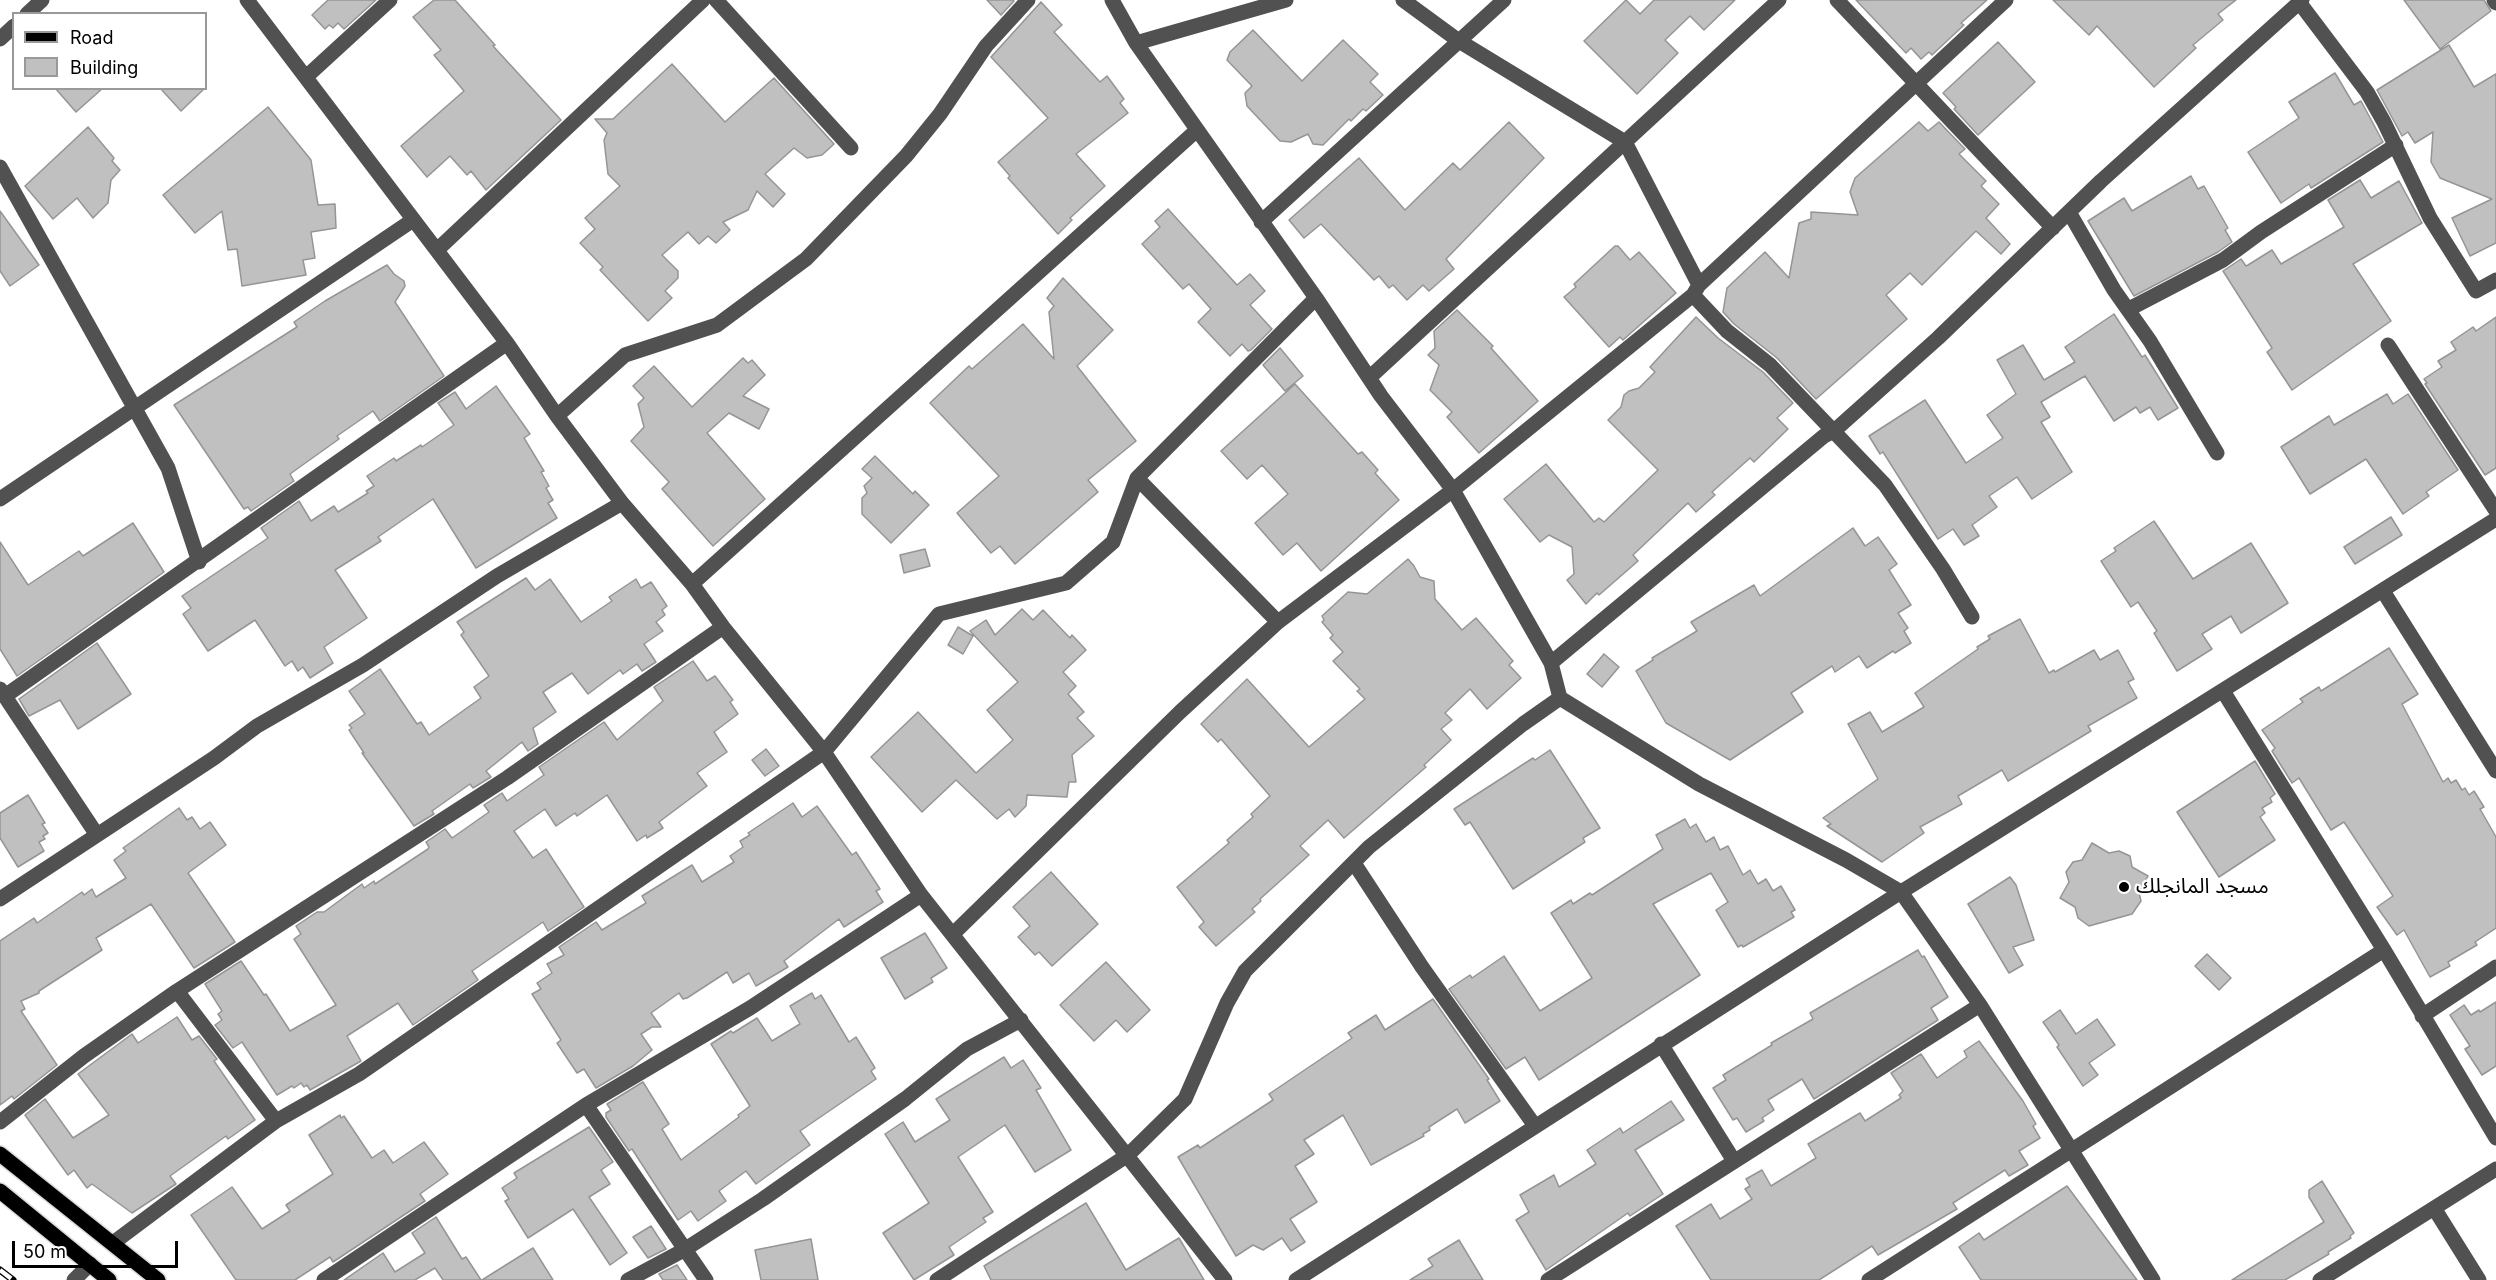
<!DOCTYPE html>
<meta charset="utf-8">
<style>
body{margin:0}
#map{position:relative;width:2496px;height:1280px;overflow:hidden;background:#fff;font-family:Inter,sans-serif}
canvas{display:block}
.legend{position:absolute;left:12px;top:12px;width:195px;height:78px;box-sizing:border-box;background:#fff;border:2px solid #999;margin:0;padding:8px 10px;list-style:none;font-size:18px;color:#000}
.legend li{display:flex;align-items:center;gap:12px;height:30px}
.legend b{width:30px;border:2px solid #999}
.scale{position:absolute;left:12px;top:1241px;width:166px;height:27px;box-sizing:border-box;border:3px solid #000;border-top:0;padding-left:8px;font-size:18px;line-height:21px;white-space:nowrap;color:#000;-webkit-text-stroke:4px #fff;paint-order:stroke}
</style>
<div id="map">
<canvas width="2496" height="1280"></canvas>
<ul class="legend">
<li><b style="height:8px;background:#000"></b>Road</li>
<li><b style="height:16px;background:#c0c0c0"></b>Building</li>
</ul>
<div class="scale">50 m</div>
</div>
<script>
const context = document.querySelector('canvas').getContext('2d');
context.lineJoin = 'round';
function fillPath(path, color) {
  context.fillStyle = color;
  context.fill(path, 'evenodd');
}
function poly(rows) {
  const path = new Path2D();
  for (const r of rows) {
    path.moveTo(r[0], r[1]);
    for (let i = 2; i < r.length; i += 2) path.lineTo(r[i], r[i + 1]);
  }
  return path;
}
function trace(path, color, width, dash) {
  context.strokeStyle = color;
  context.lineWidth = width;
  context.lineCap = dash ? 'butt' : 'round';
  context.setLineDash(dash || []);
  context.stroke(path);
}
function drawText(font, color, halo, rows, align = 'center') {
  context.font = font + ' Inter,"Noto Sans Arabic",sans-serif';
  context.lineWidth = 4.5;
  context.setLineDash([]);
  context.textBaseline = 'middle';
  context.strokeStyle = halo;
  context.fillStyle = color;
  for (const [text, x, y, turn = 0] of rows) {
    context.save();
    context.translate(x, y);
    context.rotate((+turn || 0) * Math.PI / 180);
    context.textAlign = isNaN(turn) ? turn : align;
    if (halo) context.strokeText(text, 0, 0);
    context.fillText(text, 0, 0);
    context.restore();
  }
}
const building = poly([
 [328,0,376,0,344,29,338,23,333,28,329,25,325,29,312,15,328,0],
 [434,0,455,0,495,45,493,46,561,120,486,190,471,171,467,175,450,156,427,177,401,146,464,91,434,55,441,50,413,17,434,0],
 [987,0,1013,0,1014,1,1001,15,987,0],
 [1626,0,1640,14,1654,0,1735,0,1704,30,1690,16,1665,40,1678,53,1637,94,1584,41,1626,0],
 [1856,0,1987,0,1961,23,1964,25,1932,55,1929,52,1921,59,1911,48,1906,53,1856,0],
 [2053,0,2236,0,2218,14,2223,20,2193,45,2196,48,2154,87,2097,26,2089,35,2053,0],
 [2404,0,2484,0,2491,11,2440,49,2404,0],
 [1041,2,1062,25,1054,32,1100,82,1107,76,1124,99,1120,103,1128,113,1076,154,1105,186,1070,218,1072,220,1058,234,1008,178,1010,176,998,162,1048,118,991,57,1041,2],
 [1253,30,1302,81,1343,40,1378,74,1370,82,1383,95,1366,111,1363,109,1351,121,1349,119,1323,145,1313,144,1308,134,1291,142,1280,141,1247,106,1245,93,1252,86,1227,60,1230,52,1253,30],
 [1998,42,2035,82,1978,135,1954,109,1956,107,1943,93,1998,42],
 [2449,45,2474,87,2496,74,2496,243,2470,256,2452,218,2492,199,2440,178,2431,162,2433,132,2415,143,2408,132,2402,136,2377,90,2449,45],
 [672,64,725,122,774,78,834,144,822,155,807,158,794,148,765,174,785,194,773,207,757,191,748,210,723,222,730,230,716,243,708,236,699,244,688,232,662,255,678,271,678,278,665,291,672,298,648,321,600,270,603,267,580,243,595,229,585,218,620,186,608,174,604,140,607,133,595,119,613,119,672,64],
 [2335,73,2354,105,2361,101,2383,142,2311,188,2309,184,2281,203,2248,152,2299,118,2289,102,2335,73],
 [55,88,103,88,76,112,55,88],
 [160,88,205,88,181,111,160,88],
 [268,107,311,160,318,205,335,204,336,228,311,232,315,258,303,260,306,275,242,286,237,249,228,250,222,211,195,233,163,195,268,107],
 [1509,122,1544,158,1446,259,1454,269,1429,291,1423,285,1407,300,1393,285,1389,288,1379,276,1374,280,1321,224,1304,238,1289,220,1359,158,1405,210,1453,163,1460,170,1509,122],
 [1919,122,1928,131,1939,122,1965,149,1959,154,1986,181,1981,186,1999,204,1986,218,2010,244,2001,254,1976,231,1922,285,1910,273,1886,295,1907,319,1816,399,1777,358,1734,324,1723,312,1727,288,1765,252,1789,278,1799,223,1811,219,1811,212,1858,215,1850,192,1855,178,1919,122],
 [88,127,114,158,112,161,120,170,111,180,108,203,93,218,77,198,53,219,25,186,88,127],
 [2191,176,2198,189,2204,186,2228,228,2225,230,2232,242,2218,252,2134,296,2088,221,2124,198,2132,211,2191,176],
 [2360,180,2371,198,2399,181,2422,223,2353,264,2391,321,2292,390,2267,352,2272,348,2223,271,2241,259,2246,266,2248,265,2272,250,2281,264,2344,227,2328,200,2360,180],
 [1168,209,1237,285,1250,274,1265,291,1250,305,1272,329,1251,350,1248,351,1242,344,1230,356,1198,322,1211,309,1189,284,1183,289,1142,244,1160,227,1155,221,1168,209],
 [0,211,39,265,10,286,0,271,0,211],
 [1615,246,1618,246,1630,260,1639,252,1676,293,1623,340,1620,337,1609,347,1564,297,1576,287,1574,284,1615,246],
 [387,265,394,274,404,281,405,286,395,302,444,376,380,421,373,411,337,436,339,439,290,474,294,481,251,511,248,507,244,509,174,405,297,327,294,322,325,301,387,265],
 [1063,278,1113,330,1077,366,1136,441,1088,480,1098,492,1015,564,1000,546,991,553,957,513,999,476,930,403,969,366,972,369,1023,324,1054,359,1049,312,1054,306,1047,298,1063,278],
 [1457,310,1493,346,1491,348,1538,401,1479,453,1447,417,1452,412,1430,390,1439,365,1428,355,1435,348,1434,331,1457,310],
 [2114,314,2142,357,2145,355,2178,408,2158,420,2150,407,2140,413,2136,407,2114,421,2085,376,2041,402,2050,417,2041,422,2072,472,2032,499,2017,477,1989,496,1997,507,1972,525,1979,536,1964,545,1953,529,1938,539,1883,452,1880,454,1869,436,1925,400,1966,463,2003,438,1987,415,2016,394,1997,360,2023,345,2044,380,2075,362,2065,347,2114,314],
 [1696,317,1718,338,1763,372,1793,403,1777,418,1788,429,1754,462,1750,458,1712,492,1715,495,1696,512,1688,503,1633,555,1638,561,1599,595,1597,593,1586,604,1567,580,1574,574,1572,547,1549,535,1540,542,1504,499,1546,464,1594,522,1599,518,1604,522,1658,470,1608,420,1621,407,1624,395,1629,391,1639,388,1655,372,1650,367,1696,317],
 [2496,317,2496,468,2485,475,2425,384,2427,383,2424,379,2442,367,2438,361,2456,350,2451,342,2473,327,2476,331,2496,317],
 [1280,348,1303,376,1285,391,1263,365,1280,348],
 [743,358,748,363,752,360,765,375,743,396,769,409,759,429,729,413,707,433,765,499,713,546,662,489,669,482,631,441,644,427,638,404,644,398,633,386,654,366,692,407,743,358],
 [1295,384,1358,454,1362,452,1378,470,1375,473,1399,500,1321,571,1297,543,1283,555,1255,523,1288,494,1262,465,1247,479,1221,451,1295,384],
 [496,386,530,434,524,438,544,471,541,472,549,486,546,488,553,500,548,503,557,518,476,568,433,499,378,537,381,541,335,570,367,618,324,647,333,663,310,678,303,667,298,671,292,661,285,666,255,620,208,651,183,614,191,608,182,596,268,538,261,528,299,501,311,521,334,506,338,512,368,493,366,491,374,486,367,476,394,458,396,461,421,445,422,447,454,425,438,403,455,392,466,409,496,386],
 [2387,394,2393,404,2408,394,2458,470,2426,492,2429,496,2403,514,2366,459,2310,494,2281,447,2329,416,2334,425,2387,394],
 [875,456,913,494,915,491,929,505,891,543,862,514,862,498,867,493,864,486,872,478,862,469,875,456],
 [2391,517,2402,535,2355,564,2344,547,2391,517],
 [2154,521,2193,579,2251,543,2288,603,2241,633,2231,616,2202,634,2212,649,2177,671,2154,633,2157,631,2138,602,2131,607,2101,561,2116,551,2114,548,2154,521],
 [133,523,164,572,17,676,0,649,0,542,28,585,79,551,83,556,133,523],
 [1853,528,1865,546,1878,537,1897,564,1889,570,1911,605,1898,613,1908,628,1904,631,1911,643,1895,653,1893,651,1867,668,1859,656,1835,672,1832,666,1791,693,1803,712,1730,760,1666,723,1636,671,1653,660,1652,658,1697,631,1691,622,1754,585,1760,596,1853,528],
 [925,549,930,566,904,573,900,555,925,549],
 [1408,559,1414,566,1420,577,1434,581,1435,599,1462,630,1476,618,1513,661,1509,665,1521,678,1487,709,1470,689,1445,713,1452,720,1441,729,1451,740,1424,765,1426,767,1344,838,1328,820,1300,846,1309,855,1260,899,1261,901,1252,909,1255,912,1216,946,1199,927,1204,922,1177,887,1229,843,1227,840,1253,817,1251,814,1270,796,1221,739,1218,742,1201,724,1247,679,1309,747,1365,699,1357,691,1360,689,1333,661,1343,652,1330,638,1333,635,1322,622,1324,620,1322,616,1348,592,1367,594,1408,559],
 [526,578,535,590,550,579,581,622,612,601,609,597,636,579,641,588,651,582,667,606,662,610,665,615,656,622,663,631,644,644,656,662,642,671,637,664,623,674,620,670,588,694,572,673,543,692,556,712,533,728,538,744,528,751,522,742,486,771,491,777,473,788,470,784,432,811,434,814,414,826,362,753,364,753,349,730,352,728,349,725,365,714,349,691,380,669,417,724,421,722,429,735,481,698,474,687,489,676,461,635,464,632,457,622,526,578],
 [1022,609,1033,620,1043,610,1070,638,1072,635,1086,650,1063,672,1076,686,1068,694,1084,712,1077,718,1094,736,1072,755,1076,782,1069,782,1067,797,1027,795,1026,806,1015,817,1009,809,997,819,956,780,922,812,871,757,918,712,976,773,1013,740,987,710,1018,682,970,631,986,620,995,635,1022,609],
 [2020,619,2049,673,2054,670,2055,672,2094,650,2100,660,2118,650,2134,679,2128,682,2137,698,2088,726,2091,731,2008,781,2002,770,1958,796,1962,804,1920,827,1924,833,1882,862,1827,826,1831,824,1823,818,1878,779,1848,724,1870,712,1882,732,1924,707,1915,693,1978,649,1977,647,1990,639,1988,636,2020,619],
 [958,627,973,636,963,654,948,645,958,627],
 [97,643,131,694,78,729,60,700,29,716,19,699,97,643],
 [2389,648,2418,694,2402,704,2443,782,2448,778,2451,783,2456,780,2462,790,2465,788,2469,795,2474,791,2484,807,2480,809,2496,837,2496,928,2475,942,2477,945,2448,962,2450,966,2430,977,2404,930,2397,935,2377,907,2393,896,2344,822,2331,830,2299,778,2292,783,2272,751,2275,748,2262,730,2303,702,2300,699,2319,687,2321,691,2389,648],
 [1604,654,1619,667,1602,687,1587,674,1604,654],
 [693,661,707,681,715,676,733,700,730,702,738,714,714,732,727,752,697,773,707,786,659,822,663,828,647,838,646,835,637,841,607,795,577,816,575,813,556,826,545,809,514,831,533,858,546,849,584,907,548,931,543,922,472,971,478,980,413,1025,398,1003,347,1036,361,1061,310,1090,307,1085,304,1087,301,1083,294,1088,292,1086,277,1095,242,1042,233,1048,215,1025,222,1020,218,1014,222,1011,205,984,241,961,264,995,266,994,290,1031,336,1005,294,939,301,934,296,926,317,912,324,912,362,884,364,888,374,881,375,884,428,849,429,847,426,842,445,829,452,838,489,812,484,805,502,793,507,801,544,775,539,767,604,722,617,740,663,701,654,687,693,661],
 [766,749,779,766,765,776,752,760,766,749],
 [1550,750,1600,828,1583,838,1585,842,1513,889,1470,822,1465,825,1454,809,1533,758,1535,760,1550,750],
 [2255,761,2275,794,2270,798,2272,802,2262,808,2265,813,2260,817,2275,840,2219,877,2177,812,2255,761],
 [28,795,45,823,42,824,48,833,43,836,45,839,39,842,44,851,18,867,0,838,0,813,28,795],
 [793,803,802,817,817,806,852,855,856,852,880,889,876,891,883,902,844,927,839,919,784,961,788,967,756,986,749,973,733,983,727,972,687,998,683,999,679,993,651,1013,661,1027,652,1027,641,1034,652,1050,633,1066,596,1088,584,1069,577,1073,557,1043,561,1040,532,994,541,989,537,983,552,973,547,964,564,955,559,947,596,922,602,930,646,903,642,896,692,865,702,882,734,862,730,856,743,847,740,841,750,835,748,833,793,803],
 [179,808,187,820,192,817,200,829,210,822,226,845,188,873,235,942,194,968,151,904,96,938,102,950,39,991,39,993,21,1001,25,1009,21,1011,57,1065,14,1099,12,1096,0,1105,0,941,34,918,37,923,82,892,84,895,92,889,96,897,126,878,114,860,126,851,123,848,179,808],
 [1685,819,1690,828,1696,824,1706,842,1714,837,1720,850,1728,846,1743,875,1750,870,1758,884,1766,879,1773,891,1781,886,1795,910,1791,912,1794,917,1743,947,1742,945,1738,947,1716,910,1728,902,1711,873,1653,904,1700,975,1539,1080,1525,1057,1506,1069,1449,989,1470,975,1472,978,1504,956,1540,1011,1592,978,1551,913,1571,900,1573,904,1590,893,1592,895,1663,849,1656,835,1685,819],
 [2092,843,2109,853,2119,851,2130,856,2132,867,2148,876,2139,893,2141,901,2132,914,2089,926,2078,918,2075,907,2060,898,2069,882,2066,872,2073,862,2082,860,2092,843],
 [1051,872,1098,924,1052,966,1039,952,1035,955,1018,937,1030,926,1013,907,1051,872],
 [2010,877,2016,885,2034,940,2013,947,2023,965,2009,973,1968,904,2010,877],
 [925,933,947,968,931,978,933,982,905,999,881,958,925,933],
 [1918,950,1922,957,1924,956,1948,997,1931,1008,1938,1020,1814,1099,1802,1079,1768,1100,1774,1110,1762,1118,1764,1121,1746,1132,1737,1118,1733,1120,1713,1088,1726,1080,1723,1075,1772,1045,1771,1043,1813,1019,1810,1013,1918,950],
 [2207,954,2231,978,2219,990,2195,966,2207,954],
 [1106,962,1150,1010,1127,1032,1116,1020,1094,1041,1060,1005,1106,962],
 [812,993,815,999,821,995,849,1042,856,1037,875,1068,871,1071,876,1079,800,1131,810,1145,756,1184,746,1171,719,1191,726,1201,698,1221,691,1211,678,1220,632,1149,629,1151,606,1117,606,1113,611,1110,607,1104,643,1082,669,1124,662,1129,681,1160,739,1117,738,1115,750,1106,711,1044,731,1031,733,1033,757,1018,772,1041,800,1024,790,1006,812,993],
 [1433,999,1489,1079,1487,1080,1500,1101,1465,1123,1457,1109,1429,1127,1430,1130,1423,1134,1424,1136,1371,1165,1343,1115,1304,1140,1314,1154,1295,1166,1317,1202,1290,1219,1305,1242,1291,1251,1282,1238,1263,1250,1253,1245,1236,1256,1178,1157,1198,1145,1200,1148,1273,1100,1269,1094,1352,1038,1348,1033,1376,1015,1385,1030,1433,999],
 [2496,1002,2496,1066,2482,1075,2465,1049,2470,1046,2450,1015,2464,1005,2471,1015,2479,1010,2480,1012,2496,1002],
 [2060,1010,2076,1034,2097,1019,2115,1045,2089,1063,2098,1075,2083,1086,2057,1047,2059,1045,2043,1022,2060,1010],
 [177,1017,192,1040,199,1036,217,1059,214,1061,255,1120,228,1139,226,1136,170,1176,176,1184,132,1213,92,1184,87,1188,74,1170,68,1175,25,1115,45,1099,73,1138,109,1115,78,1074,132,1034,138,1043,177,1017],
 [1979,1041,2023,1101,2036,1124,2033,1126,2040,1138,2019,1151,2028,1165,2009,1176,2005,1170,1953,1203,1957,1209,1878,1255,1872,1246,1819,1280,1711,1280,1676,1226,1711,1204,1720,1219,1752,1199,1745,1189,1750,1186,1746,1179,1762,1170,1771,1186,1816,1158,1808,1144,1860,1113,1865,1121,1901,1098,1899,1095,1903,1091,1891,1073,1921,1054,1937,1078,1967,1057,1964,1051,1979,1041],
 [1004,1057,1011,1068,1023,1060,1041,1088,1036,1090,1071,1150,1035,1172,1005,1125,958,1157,993,1212,983,1218,986,1222,949,1247,954,1255,914,1280,883,1233,929,1203,885,1134,903,1122,915,1142,950,1120,936,1099,1004,1057],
 [1671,1101,1684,1120,1635,1150,1663,1194,1630,1216,1628,1213,1546,1270,1516,1220,1529,1212,1520,1195,1554,1175,1559,1187,1596,1164,1587,1150,1620,1128,1623,1133,1671,1101],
 [340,1115,341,1118,344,1116,372,1158,384,1150,393,1163,424,1142,448,1174,420,1194,425,1201,333,1262,330,1257,295,1280,236,1280,191,1215,232,1187,262,1229,290,1211,286,1205,333,1174,309,1135,340,1115],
 [589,1127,613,1162,601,1170,610,1184,589,1197,627,1253,610,1265,573,1209,528,1238,505,1201,509,1199,502,1188,517,1178,514,1173,589,1127],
 [2322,1181,2354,1233,2350,1236,2351,1238,2328,1252,2329,1254,2285,1280,2232,1280,2324,1222,2309,1197,2309,1190,2322,1181],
 [2067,1186,2137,1280,1981,1280,1959,1247,1979,1233,1984,1240,2067,1186],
 [1086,1203,1126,1270,1179,1238,1204,1280,991,1280,984,1266,1086,1203],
 [436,1217,462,1259,466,1257,481,1280,443,1280,435,1268,415,1280,344,1280,383,1253,395,1272,425,1253,412,1233,436,1217],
 [651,1226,666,1249,648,1258,633,1237,651,1226],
 [811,1239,818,1280,761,1280,755,1250,811,1239],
 [1459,1240,1483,1280,1410,1280,1433,1266,1428,1259,1459,1240],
 [533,1248,553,1280,482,1280,533,1248],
 [677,1265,687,1280,663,1280,659,1274,677,1265]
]);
const minor = poly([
 [247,0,507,343,557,416,622,503,692,584,723,627,824,752,921,895,1225,1280],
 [716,0,851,148],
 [1112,0,1136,43,1316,298,1381,396,1453,490,1551,663,1560,698,1699,784,1846,860,1901,892,1980,1005,2153,1280],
 [1403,0,1459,41,1625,142,1699,285],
 [1837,0,2053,228],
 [2494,0,2496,3],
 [2299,2,2367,92,2384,122,2430,218,2476,291,2496,280],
 [27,14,42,0],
 [0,39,14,26],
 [1136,43,1286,0],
 [306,77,390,0],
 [0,167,168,468,199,562],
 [2069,212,2114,290,2150,341,2217,453],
 [1261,222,1504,0],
 [437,250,703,0],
 [1693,295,1727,331,1770,365,1885,485,1943,569,1972,617],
 [2129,309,2223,260,2261,232,2396,145],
 [2388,345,2496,511],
 [1369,378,1779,0],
 [557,416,625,355,717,325,806,259,906,156,940,114,986,46,1028,0],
 [1137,478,1278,622],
 [0,499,413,220],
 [692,584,1197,130],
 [2383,591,2496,771],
 [1551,663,1824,436,1834,431,1938,338,2101,181,2302,0],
 [0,689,97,835],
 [2223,691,2384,950,2496,1138],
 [5,696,507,343],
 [1354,863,1422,967,1535,1126],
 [0,899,214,758,257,726,363,665,497,576,622,503],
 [953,934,1180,712,1278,622,1453,490,1693,295,1699,285,2006,0],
 [177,991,276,1121],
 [2422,1016,2496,967],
 [1661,1044,1734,1161],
 [586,1105,706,1280],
 [0,1122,84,1056,177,991,507,778,723,627],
 [2434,1208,2479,1280],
 [113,1243,276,1121,359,1074,824,752,939,614,1066,583,1113,542,1137,478,1316,298],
 [74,1280,90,1264],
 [324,1280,586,1105,750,1008,921,895],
 [628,1280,684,1250,763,1199,905,1099,967,1049,1021,1020],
 [937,1280,1128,1155,1185,1099,1227,1003,1245,971,1369,847,1523,724,1560,698],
 [1296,1280,1901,892,2496,519],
 [1548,1280,1980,1005],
 [1869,1280,2384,950],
 [2320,1280,2496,1169]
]);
const major = poly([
 [0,1154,158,1280],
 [0,1191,109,1280]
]);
const rail = poly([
 [0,1270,13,1280]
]);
const markers = [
 [2124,887,6,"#000"]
];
const poiNames = [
 ["مسجد المانجلك",2136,887]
];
fillPath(building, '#c0c0c0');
trace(building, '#959595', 1.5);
trace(major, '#dbdbdb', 18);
trace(minor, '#515151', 15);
trace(major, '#000', 15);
trace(rail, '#000', 7);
trace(rail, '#fff', 4.5, [14]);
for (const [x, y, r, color] of markers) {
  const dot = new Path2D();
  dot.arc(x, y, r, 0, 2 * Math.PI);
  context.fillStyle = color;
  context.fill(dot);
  trace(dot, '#fff', 2);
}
drawText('21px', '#000', '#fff', poiNames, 'left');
</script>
